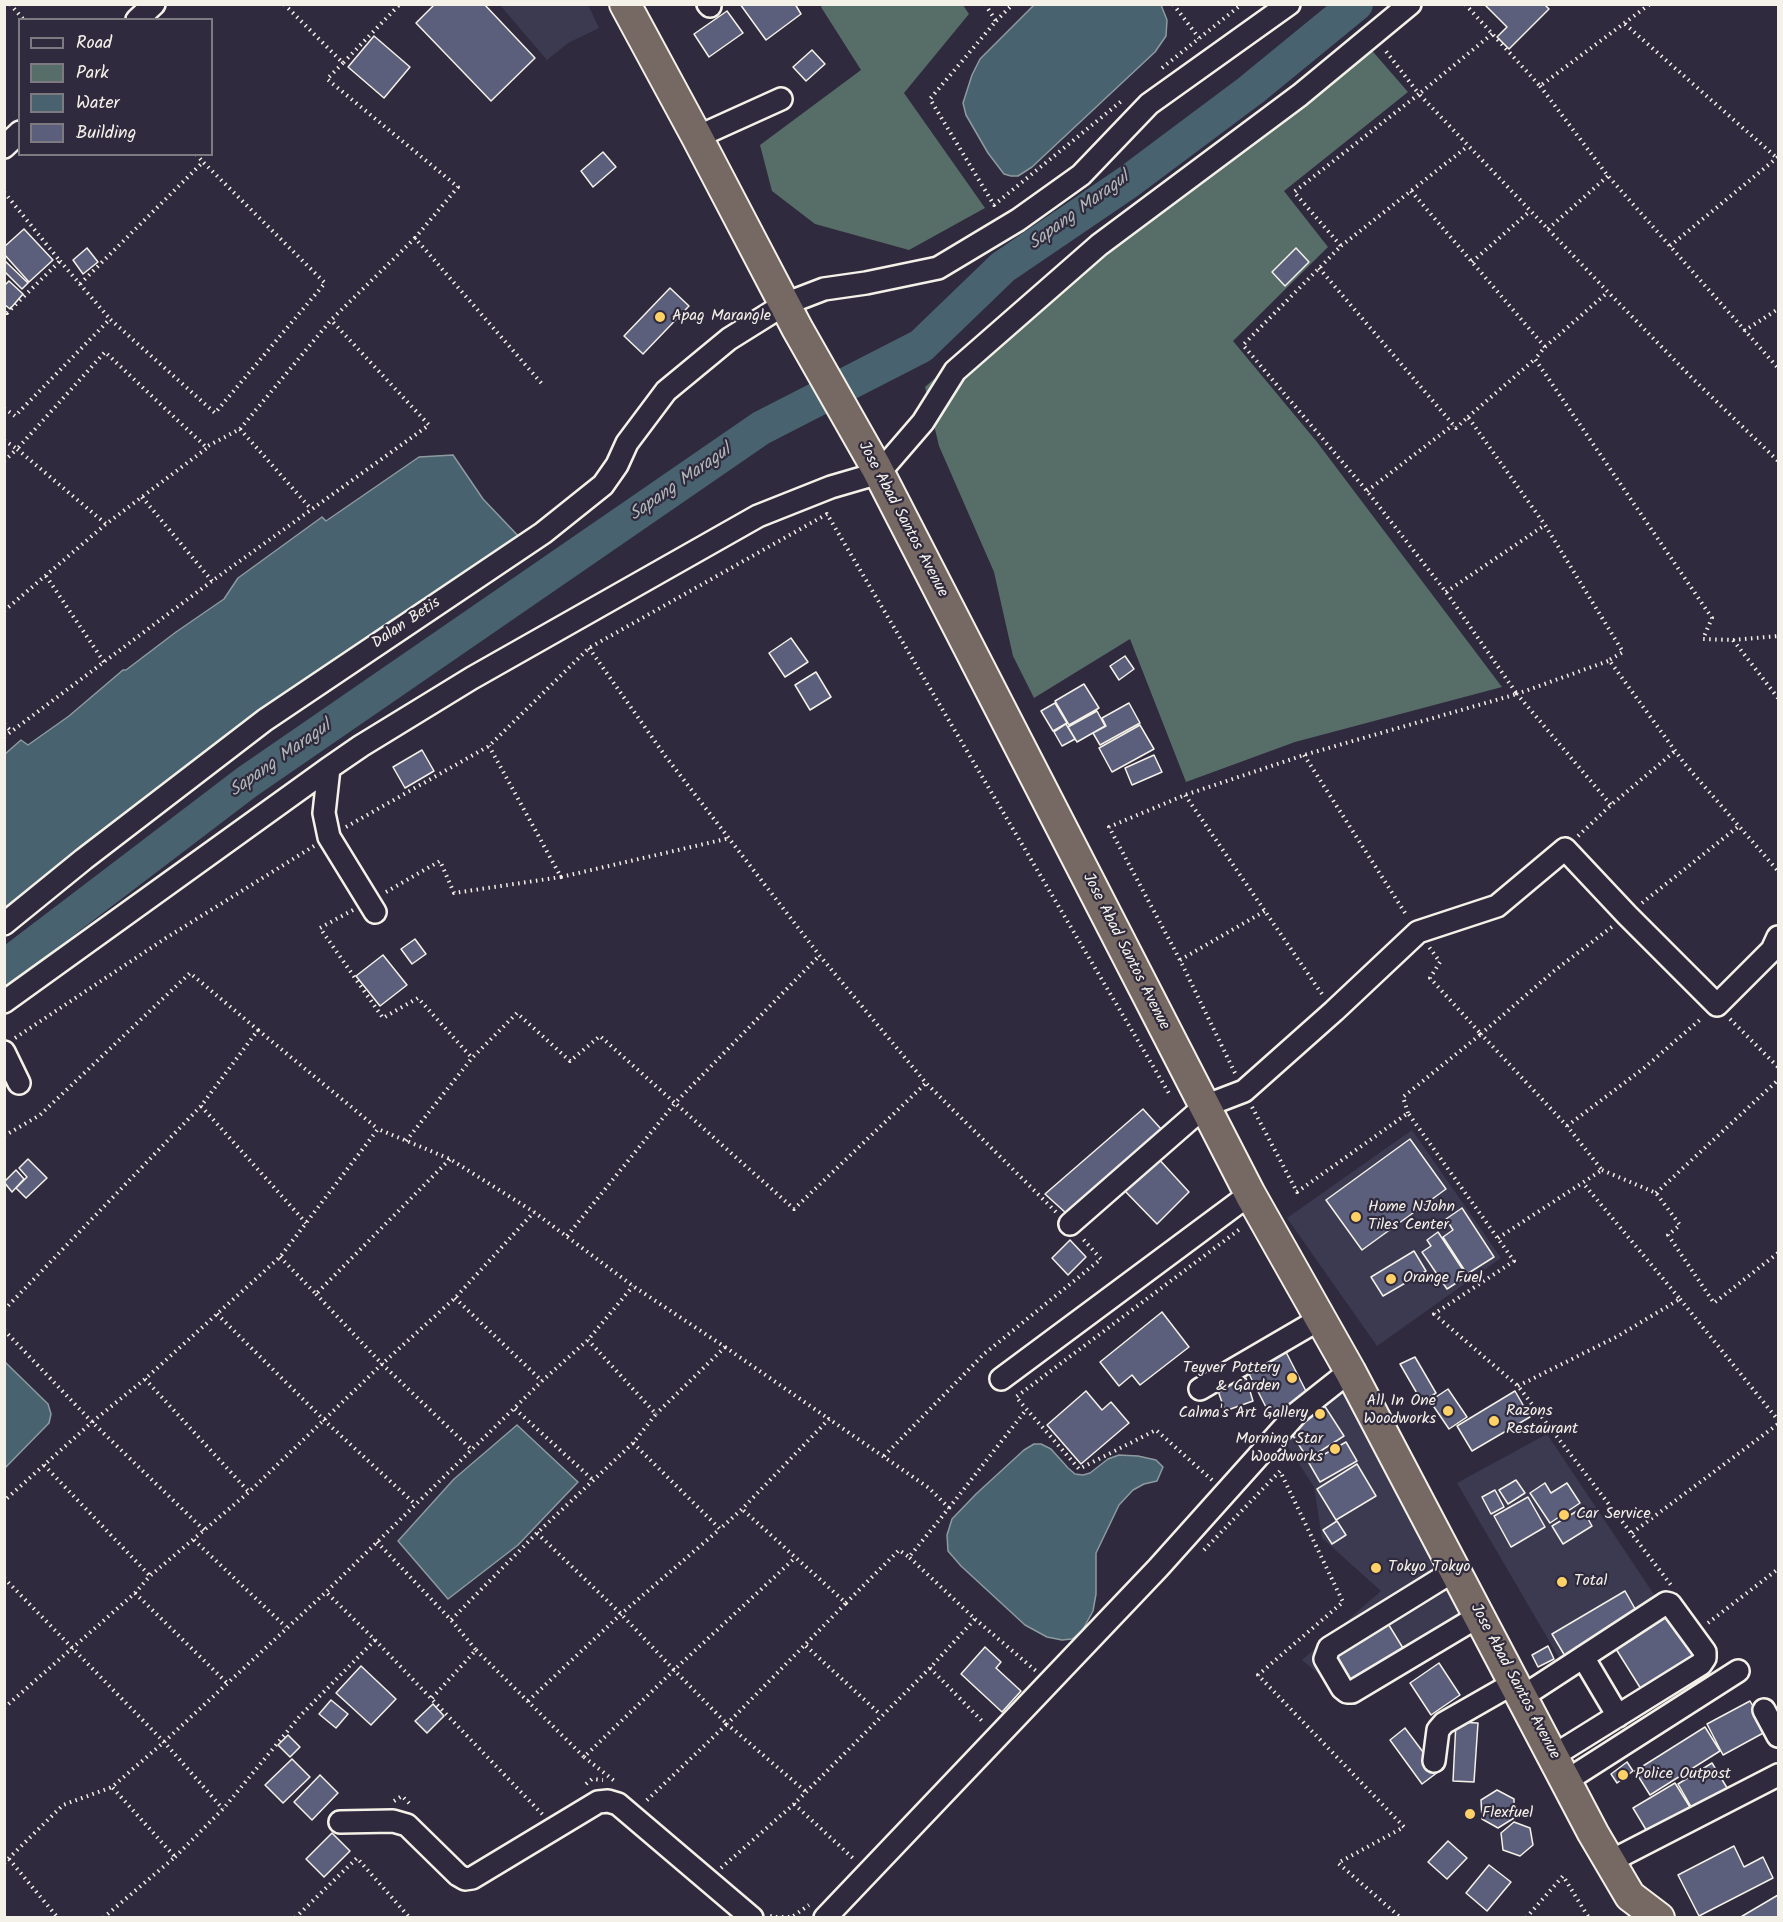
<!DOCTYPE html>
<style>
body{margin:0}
#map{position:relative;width:1783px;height:1922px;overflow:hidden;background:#2f2a3d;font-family:Kalam,sans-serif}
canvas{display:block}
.frame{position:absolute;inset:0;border:6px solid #f4f1e8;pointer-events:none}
.legend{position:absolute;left:18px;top:18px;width:195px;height:138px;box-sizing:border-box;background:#2f2a3d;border:2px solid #7e7a81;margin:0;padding:8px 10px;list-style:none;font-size:18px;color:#f4f1e8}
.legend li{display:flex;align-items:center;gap:12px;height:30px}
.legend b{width:30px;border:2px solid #7e7a81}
</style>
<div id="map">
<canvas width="1783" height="1922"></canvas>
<div class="frame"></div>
<ul class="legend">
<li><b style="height:8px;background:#2f2a3d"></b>Road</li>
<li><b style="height:16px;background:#576d67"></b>Park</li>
<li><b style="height:16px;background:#496270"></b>Water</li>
<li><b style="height:16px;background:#5b5f7b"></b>Building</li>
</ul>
</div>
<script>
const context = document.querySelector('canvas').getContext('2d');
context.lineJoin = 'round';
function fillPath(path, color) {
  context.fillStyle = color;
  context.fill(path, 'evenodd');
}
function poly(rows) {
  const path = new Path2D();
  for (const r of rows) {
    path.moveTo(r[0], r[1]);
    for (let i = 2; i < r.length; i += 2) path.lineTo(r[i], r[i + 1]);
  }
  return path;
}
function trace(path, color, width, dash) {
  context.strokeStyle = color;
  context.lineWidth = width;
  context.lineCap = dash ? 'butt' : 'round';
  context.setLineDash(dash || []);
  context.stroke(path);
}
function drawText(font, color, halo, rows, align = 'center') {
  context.font = font + ' Kalam,sans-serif';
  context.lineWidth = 4.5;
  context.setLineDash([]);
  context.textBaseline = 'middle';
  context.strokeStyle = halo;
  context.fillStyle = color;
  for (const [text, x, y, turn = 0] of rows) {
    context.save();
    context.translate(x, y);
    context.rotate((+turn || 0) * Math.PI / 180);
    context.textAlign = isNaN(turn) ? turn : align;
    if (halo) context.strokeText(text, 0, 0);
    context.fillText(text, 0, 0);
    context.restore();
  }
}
const built = poly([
 [500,5,588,5,599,28,568,43,547,60],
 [1412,1130,1501,1258,1377,1346,1287,1218],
 [1342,1383,1471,1624,1352,1702,1302,1660,1381,1591,1322,1538,1314,1487,1283,1439],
 [1547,1434,1661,1605,1562,1663,1457,1483]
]);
const green = poly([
 [824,4,963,5,969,14,904,93,985,208,909,250,815,224,772,191,760,145,861,70,821,7],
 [1368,46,1408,92,1284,191,1328,247,1233,341,1317,442,1502,687,1295,742,1186,782,1130,639,1034,698,1013,656,994,572,939,446,925,387,986,333]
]);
const water = poly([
 [1035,4,1161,5,1167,20,1166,36,1155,52,1032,167,1018,176,1011,176,1004,174,988,153,966,115,963,103,972,75,980,59,1035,4],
 [453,455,483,499,523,541,275,712,174,776,82,845,5,911,5,754,21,740,28,745,69,716,123,670,126,670,176,632,224,599,238,578,322,517,326,521,419,457,453,455],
 [5,1362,48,1404,51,1414,49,1423,5,1468,5,1362],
 [517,1425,578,1482,518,1545,448,1599,398,1541,454,1479,517,1425],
 [1034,1444,1041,1444,1051,1449,1068,1468,1075,1474,1083,1475,1090,1473,1108,1459,1119,1455,1138,1456,1156,1460,1163,1467,1157,1481,1144,1484,1133,1490,1119,1505,1096,1553,1096,1594,1093,1611,1082,1631,1072,1639,1062,1640,1047,1637,1025,1625,961,1566,948,1551,947,1535,952,1519,976,1494,1024,1450,1034,1444]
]);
const river = poly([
 [4,967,247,782,761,428,921,346,1003,267,1128,182,1251,90,1356,4]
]);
const building = poly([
 [435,4,484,4,535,58,491,101,416,23,435,4],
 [740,4,795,4,801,14,766,40,740,4],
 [1544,4,1549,9,1509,49,1497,37,1507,27,1485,5,1544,4],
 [727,11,743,33,709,57,694,34,727,11],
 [374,36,410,67,384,98,348,67,374,36],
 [812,50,825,64,806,81,793,67,812,50],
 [603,152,616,167,593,187,581,171,603,152],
 [24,229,53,260,29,282,4,254,4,247,24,229],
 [87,248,98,262,83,274,73,260,87,248],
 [1296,248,1309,262,1285,286,1272,272,1296,248],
 [4,260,28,283,22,289,4,271,4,260],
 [9,281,23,294,10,309,4,304,4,286,9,281],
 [670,288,689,306,643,354,624,336,670,288],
 [791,638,808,662,785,677,769,653,791,638],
 [1125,656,1134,669,1119,680,1110,666,1125,656],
 [816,672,831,697,810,710,795,685,816,672],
 [1084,684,1099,708,1069,725,1055,701,1084,684],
 [1055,703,1067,723,1053,731,1041,711,1055,703],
 [1129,703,1140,723,1100,745,1093,733,1106,726,1102,718,1129,703],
 [1097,711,1105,726,1077,742,1068,727,1097,711],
 [1066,724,1075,739,1062,746,1054,732,1066,724],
 [1140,725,1154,749,1112,772,1099,748,1140,725],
 [422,750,434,771,405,788,393,767,422,750],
 [1154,755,1162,772,1132,785,1125,768,1154,755],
 [415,939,426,954,412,964,401,949,415,939],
 [383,955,407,985,380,1006,356,976,383,955],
 [1143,1109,1162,1130,1067,1214,1045,1194,1143,1109],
 [1410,1139,1446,1189,1362,1250,1326,1200,1410,1139],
 [1156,1156,1189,1192,1157,1224,1121,1187,1156,1156],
 [28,1159,47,1178,26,1198,16,1188,27,1177,19,1168,28,1159],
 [16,1170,24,1179,12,1192,4,1182,16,1170],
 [1462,1208,1494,1257,1467,1274,1443,1237,1453,1230,1446,1219,1462,1208],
 [1438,1232,1467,1276,1447,1289,1422,1252,1431,1246,1427,1240,1438,1232],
 [1070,1240,1086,1257,1068,1275,1052,1258,1070,1240],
 [1414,1251,1426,1271,1383,1296,1371,1277,1414,1251],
 [1162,1312,1189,1347,1140,1385,1132,1375,1119,1386,1100,1362,1162,1312],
 [1286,1352,1308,1395,1270,1415,1248,1372,1286,1352],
 [1415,1357,1436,1393,1422,1402,1400,1364,1415,1357],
 [1246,1378,1253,1401,1225,1411,1217,1388,1246,1378],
 [1448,1389,1467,1417,1449,1429,1430,1401,1448,1389],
 [1086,1391,1102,1410,1111,1402,1129,1423,1081,1464,1047,1425,1086,1391],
 [1515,1391,1530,1417,1472,1451,1457,1426,1515,1391],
 [1324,1405,1344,1436,1308,1459,1288,1428,1324,1405],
 [1346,1442,1357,1461,1320,1482,1309,1463,1346,1442],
 [1357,1464,1376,1496,1336,1520,1317,1489,1357,1464],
 [1516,1480,1525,1493,1508,1504,1499,1490,1516,1480],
 [1545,1483,1551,1493,1567,1483,1580,1503,1550,1523,1530,1493,1545,1483],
 [1495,1490,1504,1507,1491,1514,1482,1497,1495,1490],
 [1528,1497,1545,1527,1511,1547,1494,1516,1528,1497],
 [1582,1508,1592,1526,1563,1544,1552,1526,1582,1508],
 [1337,1521,1346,1535,1332,1544,1323,1530,1337,1521],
 [1625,1591,1638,1614,1565,1656,1552,1634,1625,1591],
 [1661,1608,1694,1656,1641,1689,1611,1641,1661,1608],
 [1387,1622,1406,1653,1353,1686,1334,1656,1387,1622],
 [1548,1646,1554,1659,1538,1667,1532,1655,1548,1646],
 [985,1647,1001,1662,996,1668,1021,1691,1002,1712,961,1674,985,1647],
 [1439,1663,1460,1695,1431,1715,1410,1683,1439,1663],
 [361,1666,396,1699,371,1725,336,1693,361,1666],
 [331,1700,348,1714,336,1728,319,1714,331,1700],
 [1750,1701,1767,1731,1723,1755,1707,1724,1750,1701],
 [433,1704,444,1716,427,1733,415,1721,433,1704],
 [1456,1722,1478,1723,1474,1782,1453,1781,1456,1722],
 [1705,1727,1720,1751,1650,1795,1635,1771,1705,1727],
 [1405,1728,1438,1772,1422,1784,1390,1740,1405,1728],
 [288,1735,300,1747,290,1757,278,1745,288,1735],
 [292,1759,310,1777,283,1803,265,1785,292,1759],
 [1627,1762,1633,1771,1617,1783,1611,1774,1627,1762],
 [1712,1763,1732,1796,1697,1817,1678,1784,1712,1763],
 [320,1775,338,1793,312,1820,294,1802,320,1775],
 [1675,1783,1693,1812,1651,1838,1633,1808,1675,1783],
 [1497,1790,1514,1799,1514,1818,1498,1828,1482,1819,1481,1800,1497,1790],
 [1514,1822,1530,1828,1533,1845,1520,1856,1503,1850,1501,1833,1514,1822],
 [332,1833,350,1851,324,1877,306,1859,332,1833],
 [1448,1841,1467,1858,1447,1879,1428,1862,1448,1841],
 [1734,1846,1744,1867,1763,1857,1773,1878,1699,1916,1678,1875,1734,1846],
 [1489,1865,1511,1882,1487,1911,1466,1893,1489,1865],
 [1778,1895,1778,1918,1739,1918,1778,1895]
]);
const path = poly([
 [10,4,24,20],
 [284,4,343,63,400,4],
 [985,4,996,21,930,99,994,205,1124,99],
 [1173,4,1199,38],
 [1465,4,1540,86,1650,4],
 [996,21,1013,4],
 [1625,24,1777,158],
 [1492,34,1419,94,1608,292,1691,377,1778,461],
 [343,63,327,79,458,187,415,238],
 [1162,68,1242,4],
 [1540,86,1608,176,1778,368],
 [196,154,203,162],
 [1411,191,1545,347,1535,359,1712,618,1703,639,1733,640,1778,698],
 [4,192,60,261,7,313,4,310],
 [1548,229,1608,176],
 [1341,246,1468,146],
 [1670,246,1778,157],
 [60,261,110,319],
 [1472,262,1530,211],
 [1319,268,1456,428,1468,417,1545,525,1623,652,1609,660,1684,763,1778,871],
 [1744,331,1778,309],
 [1545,347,1608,292],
 [4,408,15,416,110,319,215,413,325,283,203,162,80,284],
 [1468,417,1535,359],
 [240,429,311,509],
 [4,440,17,449,105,352,206,447,240,429,331,320,415,238,543,385],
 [4,461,17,449,106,524],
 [1367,491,1453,425],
 [142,497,212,581],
 [46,576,104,662],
 [1446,592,1545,525],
 [4,611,106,524,207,448],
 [1733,640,1778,636],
 [589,648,666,757,820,956,926,1083,1057,1213],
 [1608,661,1517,694,1611,805],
 [4,724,12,732],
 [4,737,212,581,429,425,331,320],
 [1304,755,1407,916],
 [1185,795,1324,997],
 [346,827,489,746,589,648,827,514,1170,1095],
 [1578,836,1611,805,1675,751],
 [561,877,730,838],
 [386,892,440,861,454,893,561,877,489,746],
 [1642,903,1739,826],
 [353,910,320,928,383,1018,418,998,472,1058],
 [1180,960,1265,911],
 [1730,1019,1778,1067],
 [258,1030,378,1129],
 [15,1038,166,938,314,846],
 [1235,1073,1180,960,1109,827,1185,795,1304,755,1517,694,1446,592,1367,491,1243,345,1341,246,1294,192,1419,94,1385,50],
 [201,1106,306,1223],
 [1252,1107,1297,1192,1408,1113,1514,1261,1434,1314,1518,1386,1671,1585],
 [1408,1113,1403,1097,1481,1034,1430,978,1440,962,1429,947],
 [1567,1126,1644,1068,1702,1018],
 [4,1136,40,1115,190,973,258,1030,201,1106,4,1310],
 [406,1141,472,1058,517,1013,570,1061,600,1036,675,1103,819,956],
 [1602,1170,1656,1193,1680,1225,1668,1235,1714,1303,1778,1253],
 [1656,1193,1778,1080],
 [567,1236,675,1103,794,1209,926,1083],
 [1498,1238,1602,1170,1567,1126,1481,1034,1554,971,1613,926],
 [280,1257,316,1294,450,1159],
 [316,1294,382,1364,473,1451],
 [455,1298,542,1381],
 [1680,1299,1778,1420],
 [217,1314,325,1421,415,1504],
 [4,1330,92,1422,4,1501],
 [725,1347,829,1419],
 [145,1379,249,1492],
 [1518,1386,1618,1336,1680,1299,1583,1183],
 [515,1409,593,1480],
 [633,1443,720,1529,742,1509,829,1419,929,1488,949,1508,909,1557,899,1550,846,1603,742,1509],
 [884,1456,984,1354,1101,1259,1083,1239],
 [44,1465,150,1576],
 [1212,1480,1156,1430,1079,1469,1016,1397,1240,1229],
 [949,1508,1026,1410],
 [204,1530,92,1422,145,1379,280,1257,378,1129,450,1159,534,1212,633,1286,725,1347,656,1414],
 [537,1533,621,1614,674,1670,796,1557],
 [1632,1533,1778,1424],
 [194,1540,286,1627],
 [377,1542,451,1620,536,1534,633,1443,656,1414,588,1340],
 [1204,1550,1280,1471,1343,1602,1258,1675,1404,1827,1338,1863,1401,1918],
 [4,1578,164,1742,223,1809],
 [135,1593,227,1683],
 [975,1619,1036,1671],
 [1708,1623,1778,1569],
 [375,1640,543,1815],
 [806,1646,881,1715],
 [476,1650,584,1757,674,1670,727,1724,644,1803],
 [930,1668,984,1723],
 [432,1698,476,1650,451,1620],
 [528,1701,621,1614,720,1529],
 [4,1708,135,1593,150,1576,249,1492,382,1364,455,1298,534,1212],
 [584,1757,617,1783],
 [586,1784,592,1779,603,1780],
 [805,1791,727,1724,846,1603],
 [394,1801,402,1796,411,1805],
 [794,1804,855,1860],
 [175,1857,223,1809,300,1716,375,1640,326,1592],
 [9,1859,58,1918],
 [4,1863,63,1805,112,1787,164,1742,326,1592,542,1381,588,1340,633,1286],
 [721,1868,794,1804,930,1668,975,1619,909,1557],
 [770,1916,773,1917,792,1917,809,1905],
 [103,1918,175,1857,112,1787],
 [295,1918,357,1858,410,1918],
 [1526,1918,1563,1876,1589,1918]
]);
const minor = poly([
 [708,4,710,6],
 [137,20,154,4],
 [697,137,781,99],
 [4,147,20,132],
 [329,768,324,813,329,837,375,912],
 [4,924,84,859,265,720,543,533,603,485,617,465,627,443,666,391,729,339,785,304,824,289,866,283,938,268,1018,220,1081,175,1149,104,1289,4],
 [4,1002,329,768,361,746,472,678,758,516,831,487,879,473,923,422,955,371,1099,245,1300,95,1410,4],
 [4,1052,19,1083],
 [1070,1224,1205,1106,1244,1091,1334,1011,1418,932,1497,906,1565,849,1627,915,1717,1005,1772,950,1778,937],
 [1001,1379,1250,1194],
 [1200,1389,1320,1319],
 [1455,1570,1329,1648,1325,1659,1342,1688,1347,1692,1352,1692,1479,1616],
 [1583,1657,1618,1716],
 [1522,1697,1666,1603,1670,1604,1705,1652,1705,1658,1701,1664,1553,1756],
 [1764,1710,1778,1736],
 [1434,1761,1438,1730,1444,1723,1514,1683],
 [1566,1781,1738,1671],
 [340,1822,393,1821,407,1825,458,1875,465,1879,472,1878,598,1802,608,1801,618,1804,752,1918],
 [1609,1862,1778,1775],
 [825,1918,1158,1568,1297,1413,1350,1371]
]);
const highway = poly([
 [625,4,697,137,797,328,876,467,1250,1194,1350,1371,1593,1833,1630,1896,1659,1918]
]);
const markers = [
 [660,317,6,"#ffd166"],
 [1356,1217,6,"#ffd166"],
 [1391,1279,6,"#ffd166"],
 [1292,1378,6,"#ffd166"],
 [1448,1411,6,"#ffd166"],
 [1320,1414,6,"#ffd166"],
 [1494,1421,6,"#ffd166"],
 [1335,1449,6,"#ffd166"],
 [1564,1515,6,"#ffd166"],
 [1376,1568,6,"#ffd166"],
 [1562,1582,6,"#ffd166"],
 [1623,1775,6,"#ffd166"],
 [1470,1814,6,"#ffd166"]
];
const poiNames = [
 ["Apag Marangle",672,317],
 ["Home NJohn",1368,1208],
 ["Tiles Center",1368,1226],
 ["Orange Fuel",1403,1279],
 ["Teyver Pottery",1280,1369,"right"],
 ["& Garden",1280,1387,"right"],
 ["All In One",1436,1402,"right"],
 ["Woodworks",1436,1420,"right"],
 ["Razons",1506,1412],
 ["Restaurant",1506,1430],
 ["Calma's Art Gallery",1308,1414,"right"],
 ["Morning Star",1323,1440,"right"],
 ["Woodworks",1323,1458,"right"],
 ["Car Service",1576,1515],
 ["Tokyo Tokyo",1388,1568],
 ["Total",1574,1582],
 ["Police Outpost",1635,1775],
 ["Flexfuel",1482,1814]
];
const streetNames = [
 ["Jose Abad Santos Avenue",902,520,62],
 ["Dalan Betis",407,624,-34],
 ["Jose Abad Santos Avenue",1125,952,63],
 ["Jose Abad Santos Avenue",1514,1682,62]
];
const waterNames = [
 ["Sapang Maragul",1080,212,-36],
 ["Sapang Maragul",681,484,-35],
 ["Sapang Maragul",281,760,-35]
];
fillPath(built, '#3c3a50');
fillPath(green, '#576d67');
fillPath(water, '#496270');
trace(water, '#8d9ba0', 1.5);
trace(river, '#496270', 34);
fillPath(building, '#5b5f7b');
trace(building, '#f4f1e8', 1.5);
trace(minor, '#f4f1e8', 26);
trace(highway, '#f4f1e8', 34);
trace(path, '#f4f1e8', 4, [1.5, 4.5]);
trace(minor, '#2f2a3d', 21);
trace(highway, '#766964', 30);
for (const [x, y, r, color] of markers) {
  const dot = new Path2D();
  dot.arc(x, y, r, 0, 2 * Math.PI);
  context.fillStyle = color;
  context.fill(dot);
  trace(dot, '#2f2a3d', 2);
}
drawText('16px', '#f4f1e8', '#2f2a3d', poiNames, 'left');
drawText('16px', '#f4f1e8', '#2f2a3d', streetNames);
drawText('italic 18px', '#b0b8b8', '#2f2a3d', waterNames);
</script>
